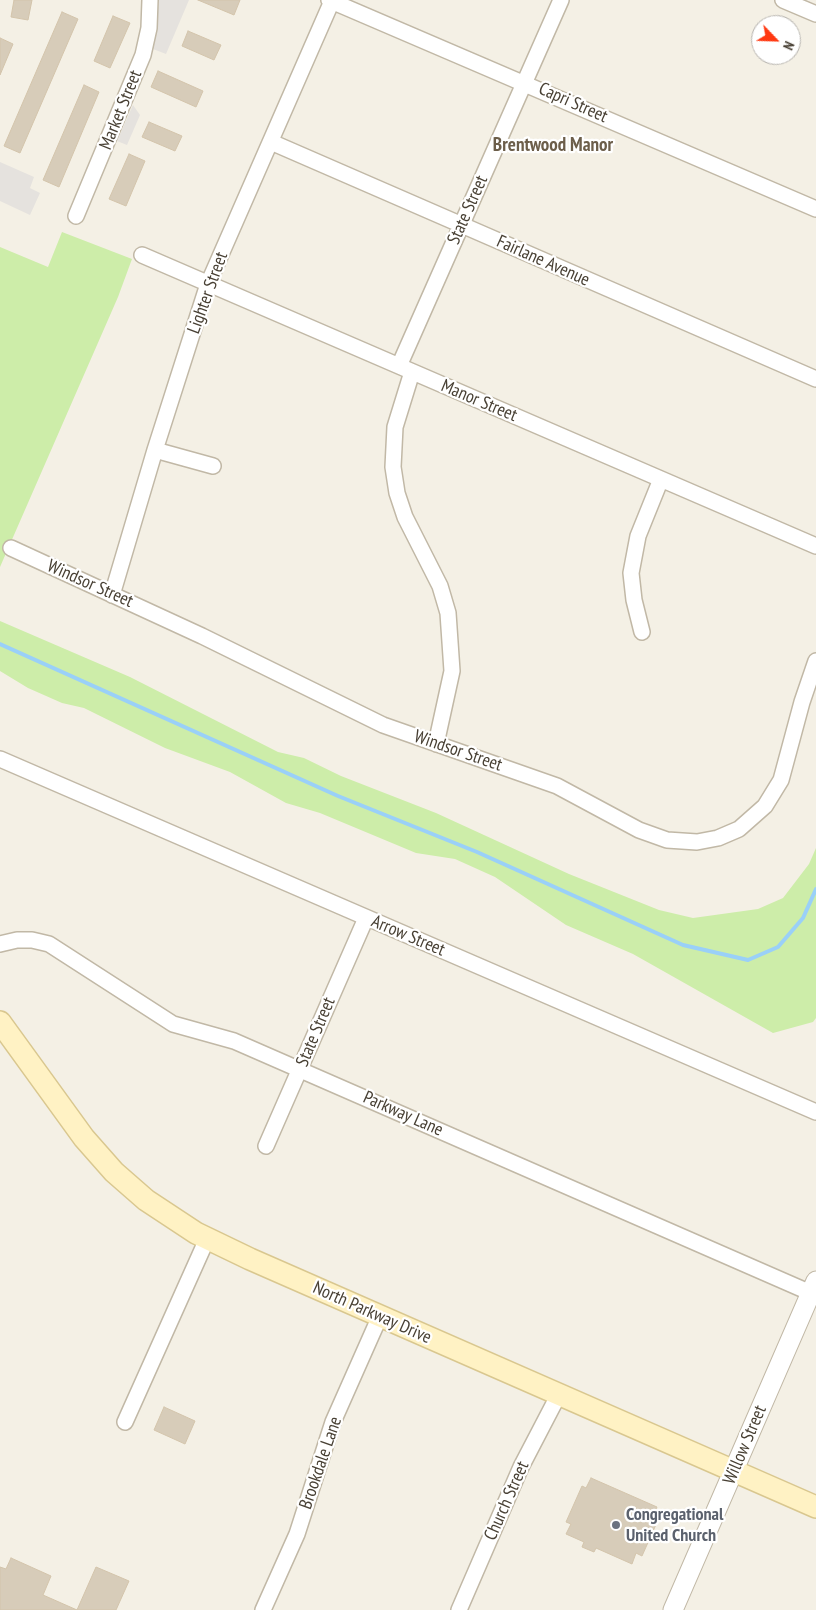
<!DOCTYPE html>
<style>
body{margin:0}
#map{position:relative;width:816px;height:1610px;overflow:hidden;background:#f4f0e5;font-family:"PT Sans Narrow",sans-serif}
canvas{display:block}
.north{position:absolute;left:751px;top:15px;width:50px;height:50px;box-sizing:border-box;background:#fff;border:1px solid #b6b3ae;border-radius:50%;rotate:114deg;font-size:14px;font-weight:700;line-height:20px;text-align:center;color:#484034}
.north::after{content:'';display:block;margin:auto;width:18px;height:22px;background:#ff3811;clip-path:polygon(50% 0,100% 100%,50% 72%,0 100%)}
</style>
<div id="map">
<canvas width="816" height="1610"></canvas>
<div class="north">N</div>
</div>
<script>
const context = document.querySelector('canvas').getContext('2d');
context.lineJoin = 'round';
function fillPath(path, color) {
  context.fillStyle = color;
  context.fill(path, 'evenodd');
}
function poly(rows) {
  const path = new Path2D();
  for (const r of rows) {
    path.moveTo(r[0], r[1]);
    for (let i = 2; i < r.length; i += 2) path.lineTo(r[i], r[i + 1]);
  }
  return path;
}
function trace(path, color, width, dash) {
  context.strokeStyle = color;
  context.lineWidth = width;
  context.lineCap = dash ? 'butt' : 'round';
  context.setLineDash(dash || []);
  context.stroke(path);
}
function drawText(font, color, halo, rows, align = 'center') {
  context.font = font + ' "PT Sans Narrow",sans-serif';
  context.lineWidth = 4.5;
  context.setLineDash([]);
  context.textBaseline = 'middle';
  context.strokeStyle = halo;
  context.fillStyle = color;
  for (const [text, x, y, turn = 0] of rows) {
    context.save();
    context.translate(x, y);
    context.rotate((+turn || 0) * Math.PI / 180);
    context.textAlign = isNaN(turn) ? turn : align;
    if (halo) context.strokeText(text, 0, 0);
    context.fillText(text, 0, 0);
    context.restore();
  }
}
const green = poly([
 [62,232,132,259,118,297,0,567,0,247,48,267],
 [0,621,130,677,278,752,304,758,341,776,436,813,569,874,659,910,693,918,758,909,783,898,809,864,816,848,816,1018,813,1022,773,1033,633,954,566,925,495,877,455,859,416,853,320,813,286,803,230,772,165,748,84,708,62,703,28,688,0,671]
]);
const parking = poly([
 [159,0,189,0,166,54,153,49],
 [133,105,140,115,127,145,117,141],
 [0,162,34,177,30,188,40,193,30,215,0,201]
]);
const stream = poly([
 [0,644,338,796,477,852,683,945,748,960,778,947,803,918,816,889]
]);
const building = poly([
 [14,0,32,0,28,20,11,17,14,0],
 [198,0,240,0,234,15,198,0],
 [62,12,78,19,20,153,4,146,62,12],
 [113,16,130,23,110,68,94,61,113,16],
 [188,31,221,45,214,60,182,46,188,31],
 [0,38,13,44,0,75,0,38],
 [158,71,203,91,196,107,151,87,158,71],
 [84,85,99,92,59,187,43,180,84,85],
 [149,122,182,136,175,151,142,137,149,122],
 [129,154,145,161,126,206,109,199,129,154],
 [164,1407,195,1421,185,1444,154,1430,164,1407],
 [591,1478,657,1507,652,1517,658,1520,642,1556,636,1553,632,1564,596,1548,594,1552,582,1547,584,1542,566,1534,571,1524,566,1522,582,1486,586,1488,591,1478],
 [11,1558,51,1576,43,1595,77,1610,96,1567,129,1581,116,1610,0,1610,0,1567,6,1569,11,1558]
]);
const minor = poly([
 [329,0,816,209],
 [783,0,816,14],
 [271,142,816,379],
 [76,216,143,55,149,28,150,0],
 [142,255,816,546],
 [399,366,561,0],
 [412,372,395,427,393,467,397,493,405,517,440,586,448,613,452,671,436,744],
 [155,450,213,466],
 [11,548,202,636,383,725,557,786,639,830,667,840,697,842,718,838,739,829,765,806,781,780,802,702,816,661],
 [112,595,155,450,208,284,332,1],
 [642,632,634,600,631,573,638,536,661,479],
 [0,759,816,1112],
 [0,944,17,940,32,940,49,944,173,1024,234,1041,811,1293],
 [266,1146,366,918],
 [125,1422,207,1239],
 [263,1610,297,1534,333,1422,380,1316],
 [459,1610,521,1467,559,1394]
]);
const tertiary = poly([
 [673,1610,816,1281]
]);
const secondary = poly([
 [0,1022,84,1138,114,1172,146,1200,196,1233,250,1259,816,1507]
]);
const markers = [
 [616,1525,5,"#6b7280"]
];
const streetNames = [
 ["Capri Street",573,103,24],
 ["Market Street",121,110,-68],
 ["State Street",468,210,-66],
 ["Fairlane Avenue",543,261,24],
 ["Lighter Street",208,293,-70],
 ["Manor Street",479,401,23],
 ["Windsor Street",90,584,24],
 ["Windsor Street",458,751,19],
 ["Arrow Street",408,936,23],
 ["State Street",316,1032,-67],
 ["Parkway Lane",403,1114,24],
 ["North Parkway Drive",372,1313,24],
 ["Willow Street",745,1445,-67],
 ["Brookdale Lane",321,1463,-71],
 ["Church Street",507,1501,-66]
];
const worshipNames = [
 ["Congregational",626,1515],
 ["United Church",626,1536]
];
const neighbourhoodNames = [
 ["Brentwood Manor",553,146]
];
fillPath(green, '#cdeda9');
fillPath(parking, '#e5e2de');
trace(stream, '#9ad0f8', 4);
fillPath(building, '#d7ccb9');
trace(building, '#d3c4ab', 1);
trace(minor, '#c1b8a6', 18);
trace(tertiary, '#c1b8a6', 21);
trace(secondary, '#d9c78f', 24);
trace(minor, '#fff', 15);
trace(tertiary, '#fff', 19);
trace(secondary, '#fff2c4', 21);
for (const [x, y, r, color] of markers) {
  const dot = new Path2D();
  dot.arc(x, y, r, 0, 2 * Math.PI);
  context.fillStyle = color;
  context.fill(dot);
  trace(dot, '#fff', 2);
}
drawText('18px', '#484034', '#fff', streetNames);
drawText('bold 18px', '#5b616d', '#fff', worshipNames, 'left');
drawText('bold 19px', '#6c5e4a', '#fff', neighbourhoodNames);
</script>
